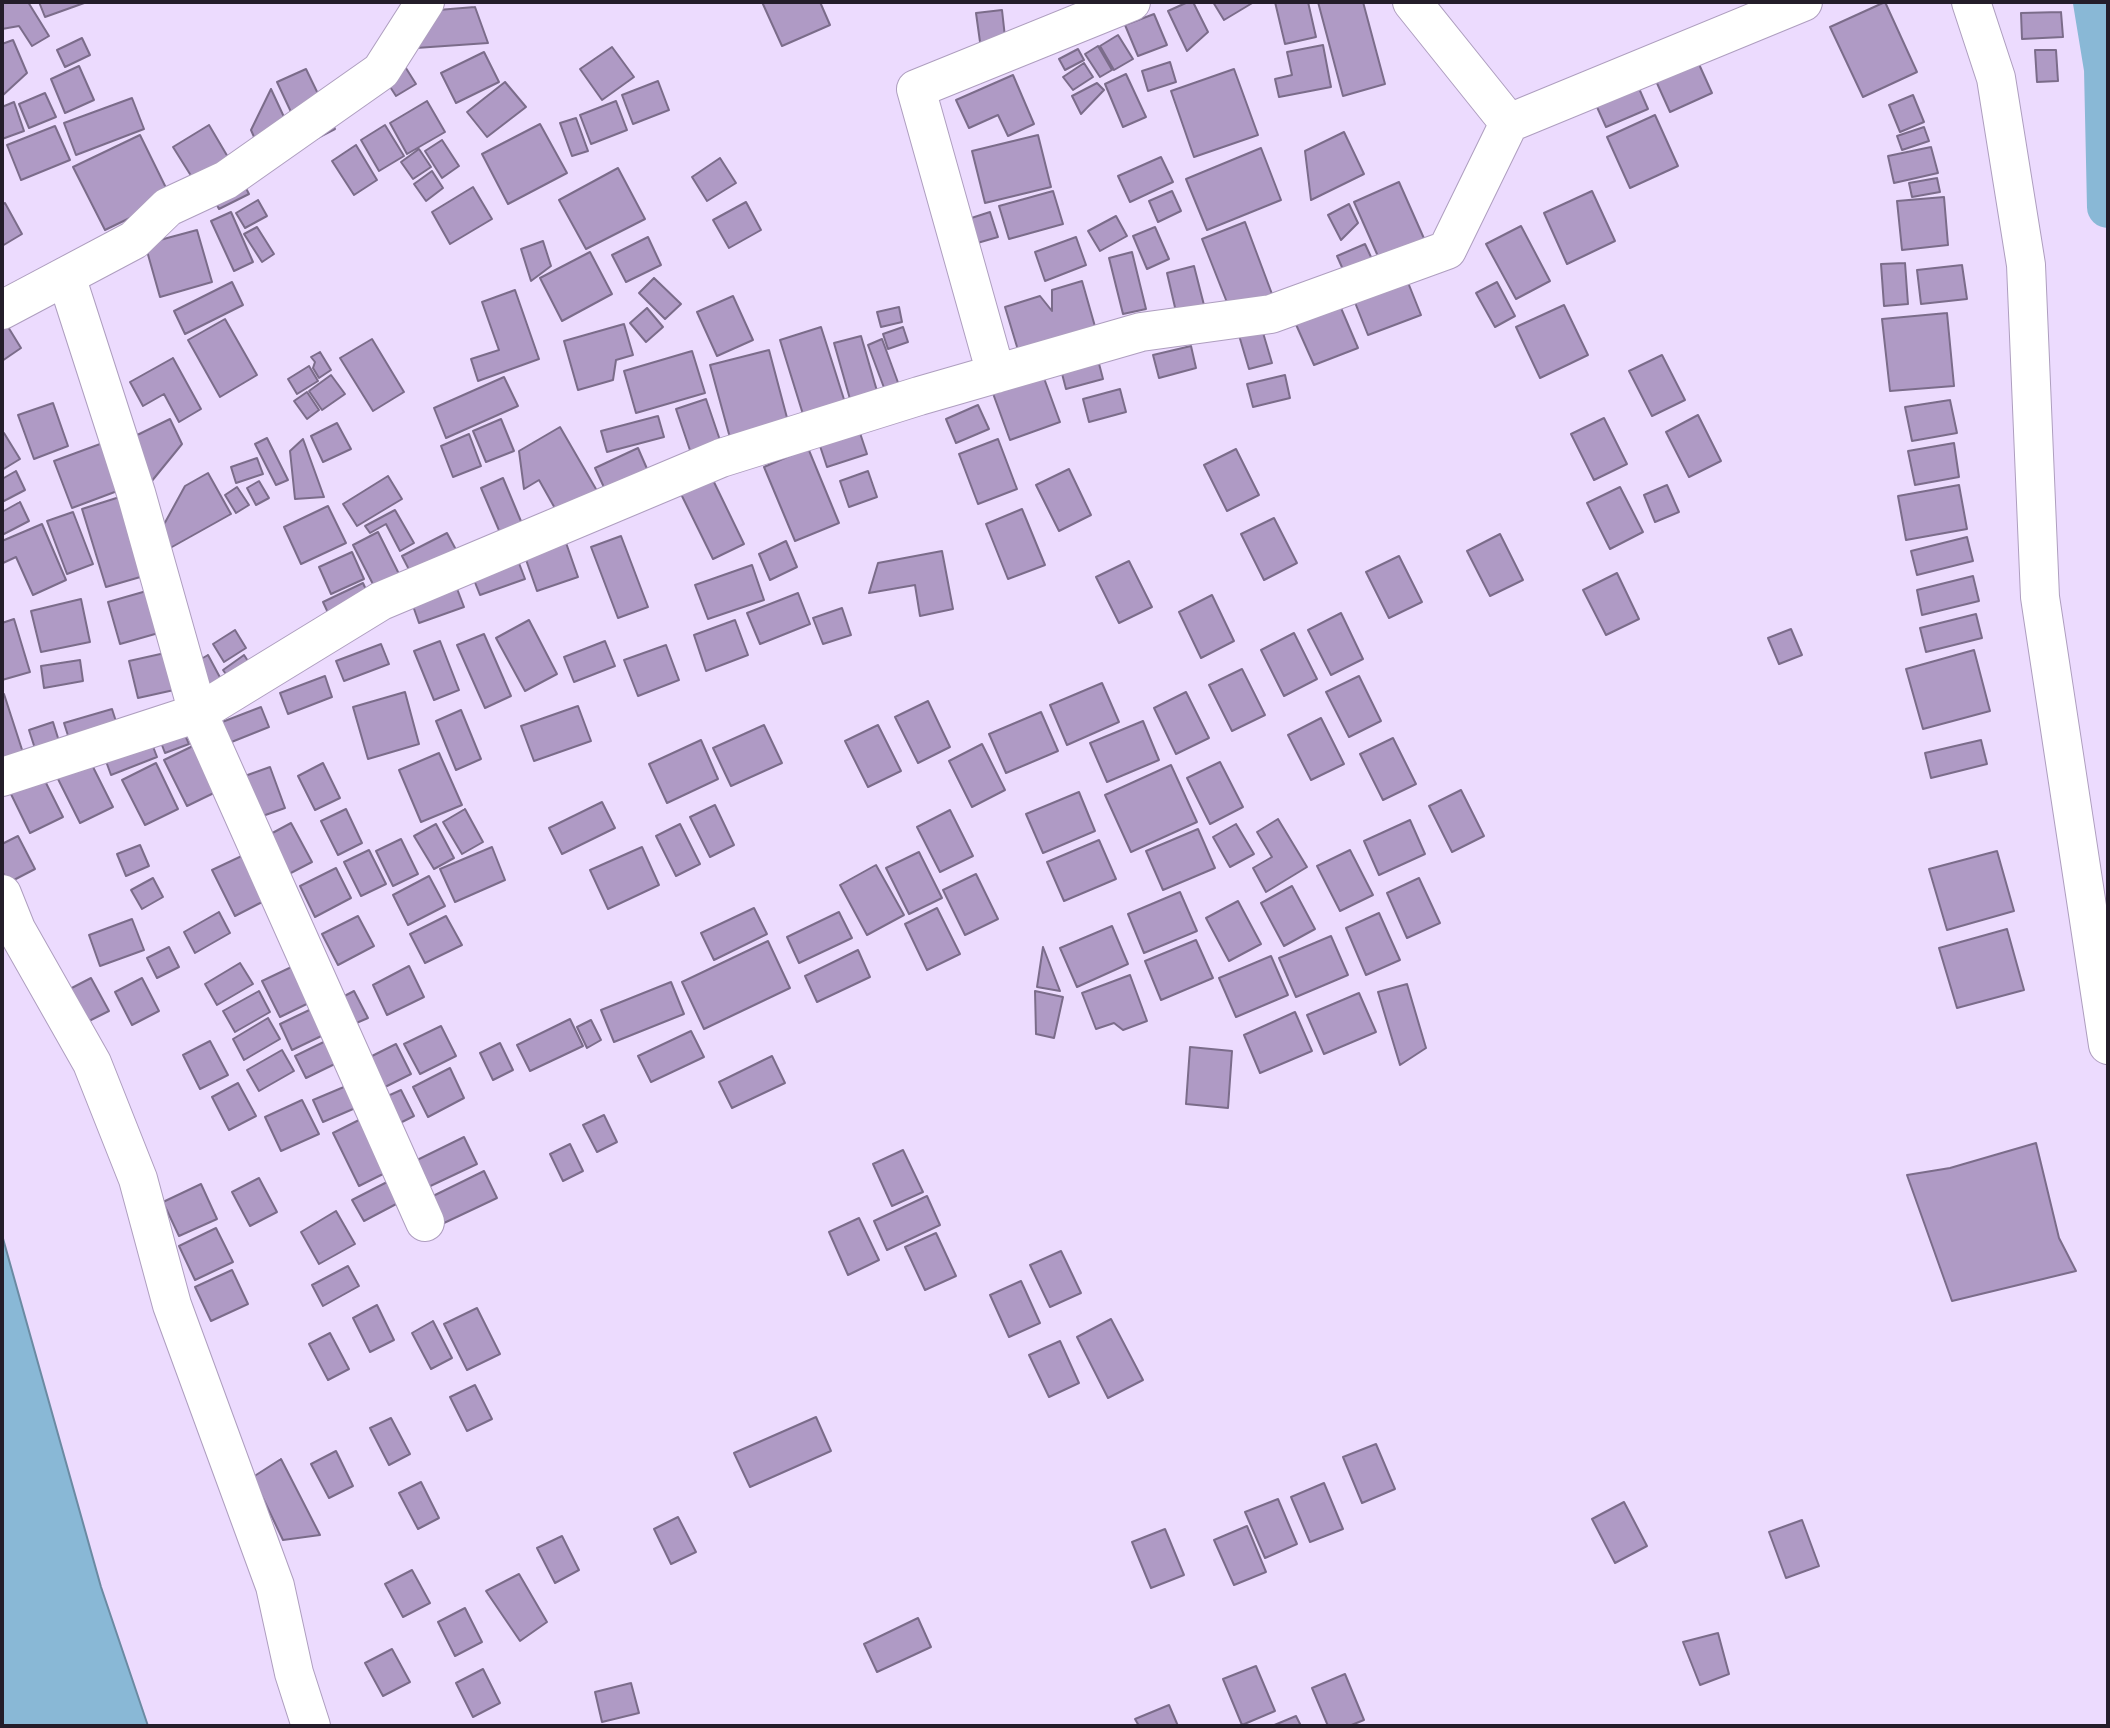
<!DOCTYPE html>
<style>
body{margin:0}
#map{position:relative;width:2110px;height:1728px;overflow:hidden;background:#ecdbfe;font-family:Manrope,sans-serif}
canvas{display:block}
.frame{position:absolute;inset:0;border:4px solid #241d2a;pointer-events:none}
</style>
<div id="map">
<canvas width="2110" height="1728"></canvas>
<div class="frame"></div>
</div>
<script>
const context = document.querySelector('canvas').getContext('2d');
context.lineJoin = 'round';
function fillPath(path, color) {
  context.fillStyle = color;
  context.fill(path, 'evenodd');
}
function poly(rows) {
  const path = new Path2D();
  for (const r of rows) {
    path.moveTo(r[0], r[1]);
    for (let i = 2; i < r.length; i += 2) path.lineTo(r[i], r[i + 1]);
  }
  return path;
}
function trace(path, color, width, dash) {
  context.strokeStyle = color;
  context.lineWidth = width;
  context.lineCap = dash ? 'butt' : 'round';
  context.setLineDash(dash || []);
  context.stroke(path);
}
const water = poly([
 [2,1235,101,1587,148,1726,2,1726,2,1235]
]);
const canal = poly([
 [2094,2,2105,69,2108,207]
]);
const building = poly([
 [2,2,28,2,49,36,32,46,19,26,2,29,2,2],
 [39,2,87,2,45,17,39,2],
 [762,2,820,2,830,25,782,46,762,2],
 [1188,2,1193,2,1208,32,1187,51,1168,11,1188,2],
 [1213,2,1254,2,1224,20,1213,2],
 [1275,2,1308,2,1316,37,1285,44,1275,2],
 [1318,2,1363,2,1385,84,1343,96,1318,2],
 [1885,2,1917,72,1863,97,1830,27,1885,2],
 [475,7,488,43,416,48,413,12,475,7],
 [1002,10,1006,46,981,49,976,13,1002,10],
 [2061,12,2063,37,2022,39,2021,13,2061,12],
 [1154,14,1167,45,1138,56,1125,25,1154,14],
 [1118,35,1133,59,1114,70,1100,46,1118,35],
 [82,38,90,55,65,67,57,50,82,38],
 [13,40,27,73,2,96,2,44,13,40],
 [1323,45,1331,87,1279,97,1275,79,1292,75,1287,52,1323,45],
 [392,46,416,84,396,96,372,59,392,46],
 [1098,46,1112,70,1100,77,1085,54,1098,46],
 [612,47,634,77,602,100,580,69,612,47],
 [1078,49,1084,60,1065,70,1059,59,1078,49],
 [2035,50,2056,50,2058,81,2037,82,2035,50],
 [484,52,499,82,456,103,441,73,484,52],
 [1170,62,1176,82,1148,91,1142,71,1170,62],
 [1698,62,1712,93,1670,112,1656,81,1698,62],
 [1084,63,1093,77,1073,90,1063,77,1084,63],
 [79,66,94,100,65,113,51,79,79,66],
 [306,69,335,129,306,144,277,82,306,69],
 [1234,69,1258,135,1194,157,1171,91,1234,69],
 [1126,74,1146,117,1123,127,1105,84,1126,74],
 [1013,75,1034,124,1008,136,998,115,969,128,956,100,1013,75],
 [1634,77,1648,109,1606,127,1592,96,1634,77],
 [658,81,669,110,633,124,622,95,658,81],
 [505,82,526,107,487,137,467,112,505,82],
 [1097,83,1104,90,1081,114,1072,96,1097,83],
 [271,89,297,145,264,160,251,130,271,89],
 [45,93,56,117,29,128,19,104,45,93],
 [1913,95,1924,122,1900,132,1889,105,1913,95],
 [132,98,144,129,76,155,64,123,132,98],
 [427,101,445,132,407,154,390,123,427,101],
 [616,101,627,130,591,144,580,115,616,101],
 [14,102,24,131,2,139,2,107,14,102],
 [1655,115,1678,166,1630,188,1607,137,1655,115],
 [576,118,588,151,572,156,560,123,576,118],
 [540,124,567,173,508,204,482,154,540,124],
 [209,125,235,169,200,190,173,147,209,125],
 [385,125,404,156,379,171,361,140,385,125],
 [55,126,70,160,21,180,7,145,55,126],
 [1924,127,1929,141,1902,150,1897,136,1924,127],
 [1344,132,1364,174,1311,200,1305,151,1344,132],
 [140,135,171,198,105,230,73,167,140,135],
 [1038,135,1051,187,985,203,972,151,1038,135],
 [442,140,459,166,442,178,425,151,442,140],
 [356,145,377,180,354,195,332,161,356,145],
 [1931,147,1938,173,1894,183,1888,156,1931,147],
 [1261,148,1281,200,1207,230,1186,179,1261,148],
 [419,149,431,167,413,179,401,162,419,149],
 [1161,157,1173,182,1130,202,1118,176,1161,157],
 [720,158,736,183,707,201,692,177,720,158],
 [618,168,645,219,586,249,559,200,618,168],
 [432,171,443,188,426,201,414,184,432,171],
 [239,175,249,194,219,209,209,190,239,175],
 [1937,178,1940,192,1912,197,1909,183,1937,178],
 [1399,182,1426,243,1381,263,1354,202,1399,182],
 [473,187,492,219,450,244,432,212,473,187],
 [1053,191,1063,224,1009,239,999,206,1053,191],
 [1172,191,1181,211,1158,222,1149,201,1172,191],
 [1592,191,1615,241,1567,264,1544,213,1592,191],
 [1944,197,1948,245,1902,250,1897,201,1944,197],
 [258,200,267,216,245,228,236,213,258,200],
 [746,202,761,230,729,248,713,220,746,202],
 [5,203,22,234,2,246,2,205,5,203],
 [1349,204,1358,223,1341,240,1328,215,1349,204],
 [231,212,253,262,234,271,211,221,231,212],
 [990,212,998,237,967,246,959,222,990,212],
 [1116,216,1127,236,1100,251,1088,231,1116,216],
 [1245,222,1272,294,1230,310,1202,239,1245,222],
 [1521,226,1550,281,1516,299,1486,244,1521,226],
 [257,227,274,254,262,262,244,234,257,227],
 [1155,227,1169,259,1147,269,1133,236,1155,227],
 [197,230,212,282,160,297,145,244,197,230],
 [648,237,661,265,626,282,612,255,648,237],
 [1076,237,1086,265,1045,281,1035,252,1076,237],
 [543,241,551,266,531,281,521,249,543,241],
 [1365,244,1377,270,1349,283,1337,256,1365,244],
 [590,252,612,294,562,321,540,278,590,252],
 [1132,252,1146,309,1123,314,1109,258,1132,252],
 [1905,263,1908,304,1884,306,1881,264,1905,263],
 [1962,265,1967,299,1921,304,1917,270,1962,265],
 [1194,266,1205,309,1177,316,1167,273,1194,266],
 [1405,275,1421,315,1368,335,1352,295,1405,275],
 [654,278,681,304,665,319,639,293,654,278],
 [1082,281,1098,337,1021,360,1005,307,1040,296,1052,311,1052,290,1082,281],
 [232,282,243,305,185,334,174,311,232,282],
 [1497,282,1515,316,1495,327,1476,293,1497,282],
 [515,290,539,359,478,381,471,359,499,350,482,302,515,290],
 [733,296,753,340,717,356,697,312,733,296],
 [1338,301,1358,348,1314,365,1294,320,1338,301],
 [1564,305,1588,355,1540,378,1516,327,1564,305],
 [899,307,902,322,881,327,877,312,899,307],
 [647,308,663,327,646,342,630,323,647,308],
 [1947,313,1954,386,1890,391,1882,319,1947,313],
 [225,319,257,375,220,397,188,340,225,319],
 [5,322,21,348,2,361,2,324,5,322],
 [624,324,633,355,616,360,613,380,578,390,564,341,624,324],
 [1261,326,1272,363,1249,369,1238,332,1261,326],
 [821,327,848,412,806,424,780,340,821,327],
 [903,327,908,342,888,349,883,334,903,327],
 [861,336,877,391,850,399,834,343,861,336],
 [372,339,404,392,373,411,340,358,372,339],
 [882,339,900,388,886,393,868,345,882,339],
 [1191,346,1196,368,1159,378,1153,355,1191,346],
 [769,350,790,429,732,445,710,365,769,350],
 [692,351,705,393,636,413,624,371,692,351],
 [320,352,331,370,319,378,313,368,315,362,311,357,320,352],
 [1662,355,1685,400,1652,416,1629,371,1662,355],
 [1097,356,1103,379,1066,389,1060,366,1097,356],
 [173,358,201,409,179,422,164,394,143,406,130,382,173,358],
 [309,366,318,381,297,394,288,379,309,366],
 [1041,370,1060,422,1010,440,991,388,1041,370],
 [331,375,345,394,322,410,309,391,331,375],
 [1285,375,1290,398,1253,407,1247,384,1285,375],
 [504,377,518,406,446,438,434,408,504,377],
 [1120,389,1126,412,1089,422,1083,399,1120,389],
 [307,392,319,410,307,419,294,401,307,392],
 [706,399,724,452,694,462,676,409,706,399],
 [1950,400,1957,433,1912,441,1905,407,1950,400],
 [53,403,68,446,34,459,18,415,53,403],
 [978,405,989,429,956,443,946,419,978,405],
 [1698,415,1721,461,1689,477,1666,432,1698,415],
 [658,416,664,437,607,452,601,431,658,416],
 [1604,418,1627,464,1594,480,1571,434,1604,418],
 [170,419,182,444,151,482,129,439,170,419],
 [501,419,514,451,486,462,473,431,501,419],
 [856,421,867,454,827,467,816,434,856,421],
 [337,423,351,449,323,462,311,436,337,423],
 [560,427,600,496,561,519,539,480,524,489,519,451,560,427],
 [4,433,20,459,2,470,2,434,4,433],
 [469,434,481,466,453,477,441,446,469,434],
 [267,438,288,480,276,485,255,444,267,438],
 [303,439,324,497,295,499,290,451,303,439],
 [998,439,1017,489,978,504,959,454,998,439],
 [111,440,128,487,72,508,54,461,111,440],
 [1954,443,1959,477,1915,485,1908,451,1954,443],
 [638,448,651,478,609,498,595,468,638,448],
 [808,448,839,523,795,541,764,467,808,448],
 [1236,449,1259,495,1227,511,1204,465,1236,449],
 [257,458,263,474,236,483,231,467,257,458],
 [1069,469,1091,515,1059,531,1036,485,1069,469],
 [16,471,25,490,2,502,2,479,16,471],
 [868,471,877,497,849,507,840,481,868,471],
 [208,473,231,514,163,552,156,539,185,486,208,473],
 [388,476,402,499,357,526,343,504,388,476],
 [503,478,523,526,501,535,481,488,503,478],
 [712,478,744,544,713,559,681,494,712,478],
 [259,481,269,498,256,505,247,488,259,481],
 [1667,485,1679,512,1655,522,1644,495,1667,485],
 [1959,485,1967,529,1906,540,1898,496,1959,485],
 [237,487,249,505,236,513,225,495,237,487],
 [1620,487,1643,532,1610,549,1587,503,1620,487],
 [129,494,154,573,106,587,82,509,129,494],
 [20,502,29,521,2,535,2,512,20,502],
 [328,506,346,543,301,564,284,527,328,506],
 [1022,509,1045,565,1008,579,986,524,1022,509],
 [395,510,414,543,400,551,386,524,370,533,365,526,395,510],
 [73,512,93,564,67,574,47,521,73,512],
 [1274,518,1297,563,1264,580,1241,534,1274,518],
 [42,524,66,580,33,595,16,557,3,563,2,541,42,524],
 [378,532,404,584,379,596,353,545,378,532],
 [447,533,462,561,417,585,402,556,447,533],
 [1500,534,1523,580,1490,596,1467,551,1500,534],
 [621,536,648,607,618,618,591,547,621,536],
 [1967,537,1973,561,1917,575,1911,551,1967,537],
 [565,540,578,577,537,591,524,554,565,540],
 [786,541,797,567,770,580,759,554,786,541],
 [942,551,953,609,920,616,915,585,869,593,878,563,942,551],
 [352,552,364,579,331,594,319,567,352,552],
 [1399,556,1422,602,1389,618,1366,572,1399,556],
 [517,558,525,579,480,595,472,575,517,558],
 [1129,561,1152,607,1119,623,1096,577,1129,561],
 [752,565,764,600,708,619,695,585,752,565],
 [1617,573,1639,619,1606,635,1583,590,1617,573],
 [1973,576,1979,601,1922,615,1917,590,1973,576],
 [363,583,377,614,337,632,323,602,363,583],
 [456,586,464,607,419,623,412,603,456,586],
 [157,588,169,630,120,644,108,602,157,588],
 [798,593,810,624,760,644,747,613,798,593],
 [1212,595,1234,641,1201,658,1179,612,1212,595],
 [81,599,90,642,41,652,31,611,81,599],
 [842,608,851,635,823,644,813,618,842,608],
 [1341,613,1363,659,1331,675,1308,630,1341,613],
 [1976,614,1982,638,1926,652,1920,628,1976,614],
 [14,619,30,672,2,680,2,623,14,619],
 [529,620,557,674,525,691,496,638,529,620],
 [735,620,748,655,706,671,694,635,735,620],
 [1791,629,1802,655,1779,664,1768,638,1791,629],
 [235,630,246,648,224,662,213,644,235,630],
 [1294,633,1317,679,1284,696,1261,650,1294,633],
 [484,634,511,696,485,708,457,645,484,634],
 [440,641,459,690,434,700,414,651,440,641],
 [605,641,615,666,574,682,564,657,605,641],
 [381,644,389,664,344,681,336,661,381,644],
 [666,645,679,680,638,696,624,660,666,645],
 [1974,650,1990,711,1923,729,1906,669,1974,650],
 [174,651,183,688,138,698,129,661,174,651],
 [208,655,223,683,206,692,191,665,208,655],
 [244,655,256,673,235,687,223,670,244,655],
 [80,660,83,681,44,688,41,666,80,660],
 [1242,669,1265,715,1232,731,1209,685,1242,669],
 [325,676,332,697,288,714,280,693,325,676],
 [1359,676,1381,721,1349,737,1326,692,1359,676],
 [1102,683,1119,722,1067,745,1050,705,1102,683],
 [405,692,419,744,368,759,353,707,405,692],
 [1186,692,1209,738,1176,754,1154,708,1186,692],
 [4,694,26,762,2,770,2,695,4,694],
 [928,701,950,747,918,763,895,717,928,701],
 [578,706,591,741,534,761,521,726,578,706],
 [261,707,269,727,224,745,217,724,261,707],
 [112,709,120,734,72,748,64,723,112,709],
 [461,710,481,759,456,770,436,721,461,710],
 [1041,712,1058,751,1006,773,989,734,1041,712],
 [1321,718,1344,764,1311,780,1288,735,1321,718],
 [1143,721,1159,760,1107,782,1090,743,1143,721],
 [53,722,63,754,39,761,29,730,53,722],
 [180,724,189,744,165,753,157,732,180,724],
 [764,725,782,763,731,786,713,748,764,725],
 [878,725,901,771,868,787,845,741,878,725],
 [149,736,157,757,111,775,103,753,149,736],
 [1393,738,1416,784,1383,800,1360,754,1393,738],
 [701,740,718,779,667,803,649,764,701,740],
 [1981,740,1987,764,1931,778,1925,753,1981,740],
 [197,744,220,790,187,806,164,760,197,744],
 [982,744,1005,790,972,807,949,761,982,744],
 [439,753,462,805,421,822,399,770,439,753],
 [90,761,113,807,80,823,57,777,90,761],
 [1220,762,1243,807,1210,824,1187,778,1220,762],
 [156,763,178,809,145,825,122,780,156,763],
 [323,763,340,798,315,810,298,776,323,763],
 [1171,765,1197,822,1131,852,1105,795,1171,765],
 [270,767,285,808,257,818,242,777,270,767],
 [40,771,63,817,30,833,8,788,40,771],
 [1461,790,1484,836,1452,852,1429,806,1461,790],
 [1079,792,1095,831,1043,853,1026,814,1079,792],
 [602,802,615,828,562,854,549,828,602,802],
 [715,805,734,845,710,857,690,817,715,805],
 [346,809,362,843,338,855,321,821,346,809],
 [465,809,483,842,462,854,443,822,465,809],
 [950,810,973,856,940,872,917,827,950,810],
 [1278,819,1307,867,1266,892,1253,868,1272,857,1257,832,1278,819],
 [1410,820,1425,854,1379,875,1364,841,1410,820],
 [291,823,312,862,285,876,265,837,291,823],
 [436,824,454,858,434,869,414,836,436,824],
 [680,824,700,864,676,876,656,836,680,824],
 [1236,824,1254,854,1230,867,1213,837,1236,824],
 [1198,829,1215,868,1163,890,1146,851,1198,829],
 [18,836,35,869,8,883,2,871,2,844,18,836],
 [401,839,418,874,393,886,376,851,401,839],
 [1099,840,1116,879,1064,901,1047,862,1099,840],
 [140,845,149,866,126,876,117,854,140,845],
 [492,847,505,880,455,902,440,869,492,847],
 [642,847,659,885,608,909,590,870,642,847],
 [369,850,386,884,361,896,344,862,369,850],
 [1350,850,1373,895,1340,911,1317,866,1350,850],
 [1997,851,2014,911,1947,930,1929,869,1997,851],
 [919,852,942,898,909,914,886,868,919,852],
 [246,854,268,899,235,916,212,870,246,854],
 [876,865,904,915,867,935,840,885,876,865],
 [336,868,351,898,315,917,300,886,336,868],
 [976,874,998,919,965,935,943,890,976,874],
 [429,876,445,906,408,925,393,895,429,876],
 [153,878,163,897,142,909,131,890,153,878],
 [1419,878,1440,923,1407,938,1387,893,1419,878],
 [1292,886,1315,929,1284,946,1261,903,1292,886],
 [1180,892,1197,931,1144,953,1128,914,1180,892],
 [1238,901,1261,944,1229,961,1206,918,1238,901],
 [754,908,767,934,714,960,701,933,754,908],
 [937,908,960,954,927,970,905,924,937,908],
 [219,912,230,933,195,953,184,932,219,912],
 [839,912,852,938,799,963,787,937,839,912],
 [1379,913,1400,960,1366,975,1346,928,1379,913],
 [358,916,374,946,338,965,322,934,358,916],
 [446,916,462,945,425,963,410,934,446,916],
 [132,919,144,950,100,966,89,935,132,919],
 [1112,926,1128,964,1077,987,1060,948,1112,926],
 [2007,929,2024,990,1957,1008,1939,948,2007,929],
 [1331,936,1348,975,1296,997,1279,958,1331,936],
 [1196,940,1213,978,1161,1000,1145,961,1196,940],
 [768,941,790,988,704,1029,682,982,768,941],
 [169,947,179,967,157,978,147,958,169,947],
 [1043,947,1060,991,1037,987,1043,947],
 [858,950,870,977,817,1002,805,976,858,950],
 [1271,956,1288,995,1236,1017,1219,978,1271,956],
 [302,962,319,998,280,1017,262,981,302,962],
 [240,963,253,984,217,1005,205,984,240,963],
 [409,966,424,997,387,1015,373,985,409,966],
 [1130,975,1147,1021,1123,1030,1114,1023,1096,1029,1082,993,1130,975],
 [91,978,109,1011,81,1025,64,992,91,978],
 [142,978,159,1011,132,1025,115,992,142,978],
 [671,982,684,1014,614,1042,601,1010,671,982],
 [1407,984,1426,1048,1400,1065,1378,992,1407,984],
 [259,991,270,1012,235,1032,223,1011,259,991],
 [354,991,368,1018,347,1027,335,1001,354,991],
 [1035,991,1063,997,1054,1038,1036,1034,1035,991],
 [1359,993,1376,1032,1324,1054,1307,1015,1359,993],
 [322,1004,334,1030,292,1050,280,1024,322,1004],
 [1295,1012,1312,1051,1260,1073,1244,1035,1295,1012],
 [268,1018,280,1039,244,1060,233,1039,268,1018],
 [570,1019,583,1046,530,1071,517,1045,570,1019],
 [591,1020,601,1040,587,1048,577,1027,591,1020],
 [441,1026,456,1056,420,1074,404,1044,441,1026],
 [691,1031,704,1057,651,1082,638,1056,691,1031],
 [334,1037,345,1059,306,1078,295,1056,334,1037],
 [210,1041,228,1075,200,1089,183,1055,210,1041],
 [500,1043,513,1070,493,1080,480,1053,500,1043],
 [396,1044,411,1074,375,1092,360,1062,396,1044],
 [1190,1047,1232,1051,1228,1108,1186,1104,1190,1047],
 [282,1050,294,1071,259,1091,247,1070,282,1050],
 [772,1056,785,1083,732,1108,719,1082,772,1056],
 [450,1068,464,1098,428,1117,413,1087,450,1068],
 [238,1083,256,1116,229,1130,212,1097,238,1083],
 [351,1084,360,1106,323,1122,313,1100,351,1084],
 [401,1090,414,1116,394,1126,381,1099,401,1090],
 [302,1100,319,1134,281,1151,265,1117,302,1100],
 [604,1115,617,1142,597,1152,583,1125,604,1115],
 [365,1117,391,1170,359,1186,333,1133,365,1117],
 [464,1137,477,1164,424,1189,411,1163,464,1137],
 [2036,1143,2059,1238,2076,1271,1952,1301,1907,1175,1950,1168,2036,1143],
 [570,1144,583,1171,563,1181,550,1154,570,1144],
 [903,1150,923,1192,892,1206,873,1164,903,1150],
 [484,1171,497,1198,444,1223,431,1197,484,1171],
 [259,1178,277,1212,250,1226,232,1192,259,1178],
 [389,1181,400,1202,364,1221,352,1200,389,1181],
 [201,1184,217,1219,179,1236,163,1202,201,1184],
 [927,1196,940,1225,887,1250,874,1221,927,1196],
 [336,1211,355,1244,319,1264,301,1232,336,1211],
 [859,1218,879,1260,848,1275,829,1232,859,1218],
 [216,1228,233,1262,195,1280,179,1246,216,1228],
 [936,1233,956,1276,925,1290,905,1247,936,1233],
 [1061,1251,1081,1293,1050,1307,1030,1265,1061,1251],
 [348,1266,359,1286,323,1306,312,1285,348,1266],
 [232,1270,248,1304,211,1321,195,1287,232,1270],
 [1021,1281,1040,1323,1009,1337,990,1295,1021,1281],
 [377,1305,394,1340,370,1352,353,1318,377,1305],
 [477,1308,500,1354,467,1370,444,1324,477,1308],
 [1111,1319,1143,1380,1108,1398,1077,1337,1111,1319],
 [433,1321,452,1358,431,1369,412,1333,433,1321],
 [330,1333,349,1369,328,1380,309,1344,330,1333],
 [1060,1341,1079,1383,1049,1397,1029,1355,1060,1341],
 [475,1385,492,1419,467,1431,450,1397,475,1385],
 [816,1417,831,1451,750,1487,734,1453,816,1417],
 [391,1418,410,1454,389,1465,370,1428,391,1418],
 [1376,1444,1395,1489,1362,1503,1343,1457,1376,1444],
 [336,1451,353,1486,329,1498,311,1464,336,1451],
 [281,1459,320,1535,283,1540,253,1477,281,1459],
 [421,1482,439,1518,418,1529,399,1493,421,1482],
 [1324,1483,1343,1529,1310,1542,1291,1497,1324,1483],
 [1278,1499,1297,1544,1265,1558,1245,1512,1278,1499],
 [1624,1502,1647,1546,1615,1563,1592,1519,1624,1502],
 [678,1517,696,1552,671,1564,654,1529,678,1517],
 [1802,1520,1819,1566,1786,1578,1769,1532,1802,1520],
 [1247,1526,1266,1572,1234,1585,1214,1540,1247,1526],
 [1165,1529,1184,1575,1151,1588,1132,1542,1165,1529],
 [562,1536,579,1570,555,1583,537,1548,562,1536],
 [412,1570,430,1603,403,1617,385,1584,412,1570],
 [519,1574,547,1622,520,1641,486,1591,519,1574],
 [465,1608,482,1642,455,1656,438,1622,465,1608],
 [918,1618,931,1647,877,1672,864,1644,918,1618],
 [1718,1633,1729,1674,1700,1685,1683,1642,1718,1633],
 [392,1649,410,1682,383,1696,365,1663,392,1649],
 [1256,1666,1275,1711,1242,1725,1223,1679,1256,1666],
 [483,1669,500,1703,473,1717,456,1683,483,1669],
 [1345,1674,1364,1720,1349,1726,1328,1726,1312,1688,1345,1674],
 [631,1683,639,1713,602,1722,595,1692,631,1683],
 [1169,1705,1178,1726,1139,1726,1135,1719,1169,1705],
 [1296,1716,1301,1726,1272,1726,1296,1716]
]);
const minor = poly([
 [1412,2,1509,123],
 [2,310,134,240,168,207,226,180,381,71,425,2],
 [996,374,916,89,1131,2],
 [2,777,198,713,136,493,66,276],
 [2,894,16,929,92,1063,138,1179,172,1305,275,1586,294,1673,311,1726],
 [425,1222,198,713,381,601,721,458,919,396,1141,332,1271,314,1447,250,1509,123,1803,2]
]);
const tertiary = poly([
 [1971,2,1996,78,2026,265,2040,597,2108,1045]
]);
fillPath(water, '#89b8d6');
trace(water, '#6b8aa2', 2);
trace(canal, '#89b8d6', 42);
fillPath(building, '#af9ac5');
trace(building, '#7b6c8a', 2);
trace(minor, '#ae9ebf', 40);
trace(tertiary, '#ae9ebf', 40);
trace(minor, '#fff', 38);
trace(tertiary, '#fff', 38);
</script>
